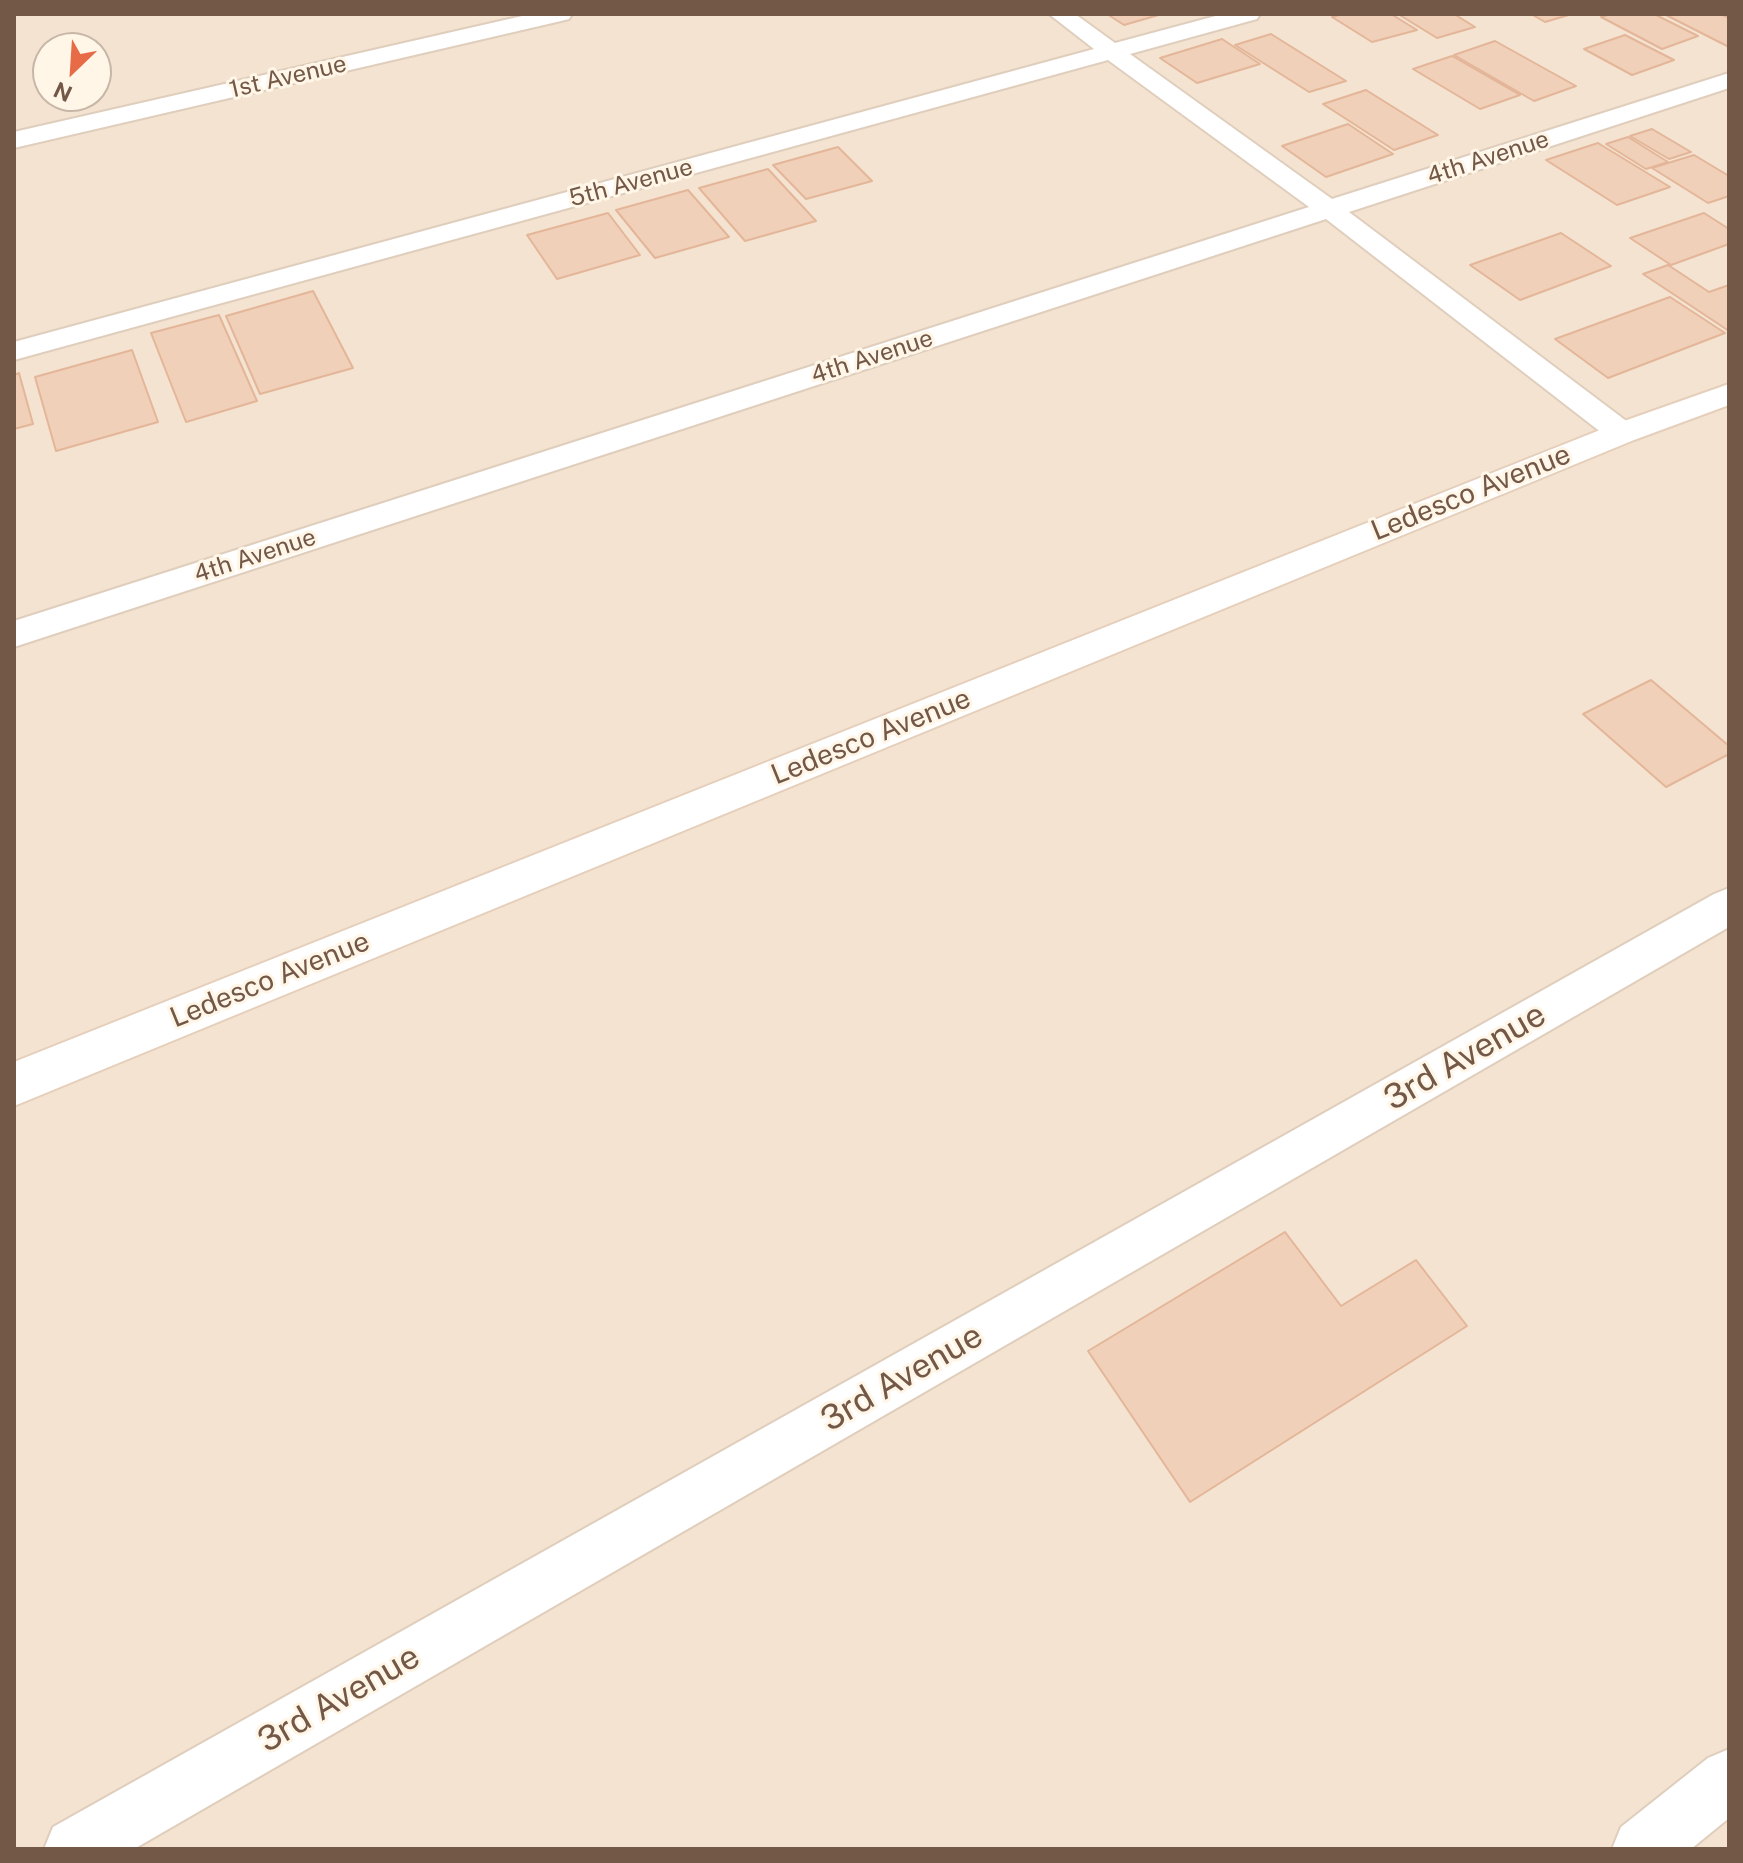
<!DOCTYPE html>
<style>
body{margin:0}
#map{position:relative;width:1743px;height:1863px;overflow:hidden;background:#fcf2e1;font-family:"Public Sans",sans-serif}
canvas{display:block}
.frame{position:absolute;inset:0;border:16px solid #735848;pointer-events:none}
.north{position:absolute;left:32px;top:32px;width:80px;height:80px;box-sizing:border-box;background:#fff6e7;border:2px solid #c7b7a7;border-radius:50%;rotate:205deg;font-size:22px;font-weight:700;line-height:32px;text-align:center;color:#735848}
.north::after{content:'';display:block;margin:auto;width:28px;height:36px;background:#e66b46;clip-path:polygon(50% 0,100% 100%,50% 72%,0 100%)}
</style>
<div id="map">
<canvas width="1743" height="1863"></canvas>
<div class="frame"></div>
<div class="north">N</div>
</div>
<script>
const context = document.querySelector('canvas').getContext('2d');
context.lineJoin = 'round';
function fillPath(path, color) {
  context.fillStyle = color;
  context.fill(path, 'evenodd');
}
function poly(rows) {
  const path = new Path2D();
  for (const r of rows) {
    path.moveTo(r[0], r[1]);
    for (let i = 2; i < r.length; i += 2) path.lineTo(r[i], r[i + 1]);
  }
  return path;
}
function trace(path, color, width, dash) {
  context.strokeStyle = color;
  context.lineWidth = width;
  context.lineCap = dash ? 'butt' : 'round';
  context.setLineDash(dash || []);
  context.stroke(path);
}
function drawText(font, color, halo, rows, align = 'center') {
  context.font = font + ' "Public Sans",sans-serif';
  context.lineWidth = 6;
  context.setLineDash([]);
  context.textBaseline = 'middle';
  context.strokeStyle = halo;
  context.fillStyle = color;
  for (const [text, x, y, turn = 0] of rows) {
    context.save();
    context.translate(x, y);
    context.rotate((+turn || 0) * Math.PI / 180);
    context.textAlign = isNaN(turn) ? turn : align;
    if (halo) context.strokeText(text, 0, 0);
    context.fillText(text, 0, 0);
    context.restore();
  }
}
const residential = poly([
 [14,14,1729,14,1729,1849,14,1849],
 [48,48,96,48,96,96,48,96]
]);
const building = poly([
 [1107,14,1162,14,1124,25,1107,14],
 [1343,14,1391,14,1417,30,1372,42,1332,17,1343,14],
 [1398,14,1454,14,1475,27,1437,38,1398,14],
 [1531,14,1572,14,1545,22,1531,14],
 [1611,14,1654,14,1698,36,1662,49,1601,17,1611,14],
 [1664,14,1720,14,1729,18,1729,47,1664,14],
 [1271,34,1346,81,1309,92,1235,45,1271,34],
 [1625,35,1674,60,1632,75,1584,49,1625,35],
 [1222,39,1260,64,1197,83,1160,58,1222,39],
 [1495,41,1576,86,1534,101,1454,55,1495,41],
 [1452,56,1520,95,1480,109,1413,69,1452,56],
 [1366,90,1438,135,1394,150,1323,104,1366,90],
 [1348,124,1393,154,1326,177,1282,146,1348,124],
 [1652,129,1691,152,1669,159,1630,136,1652,129],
 [1628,137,1668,162,1646,169,1606,144,1628,137],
 [1598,143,1670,187,1617,205,1546,160,1598,143],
 [838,147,872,181,806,199,773,165,838,147],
 [1694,155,1729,176,1729,196,1708,203,1652,168,1694,155],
 [768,169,816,221,745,241,699,188,768,169],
 [688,190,729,237,655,258,616,210,688,190],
 [608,213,640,255,557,279,527,235,608,213],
 [1704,213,1729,229,1729,244,1671,265,1630,238,1704,213],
 [1561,233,1611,266,1520,300,1470,265,1561,233],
 [1668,265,1709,292,1729,285,1729,331,1643,274,1668,265],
 [313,291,353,368,260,394,226,316,313,291],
 [1670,297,1725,333,1608,378,1555,339,1670,297],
 [219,315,257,401,186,422,151,333,219,315],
 [132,350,158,422,56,451,35,377,132,350],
 [19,373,33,424,14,429,14,375,19,373],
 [1651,680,1729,746,1729,754,1666,787,1583,714,1651,680],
 [1285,1232,1341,1306,1416,1260,1467,1326,1190,1502,1088,1351,1285,1232]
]);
const street = poly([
 [531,14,572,14,569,19,561,21,14,148,14,132,531,14],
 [1049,14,1075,14,1115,43,1223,14,1260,14,1257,19,1130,54,1332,199,1729,73,1729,88,1349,212,1633,426,1638,433,1633,440,1622,443,1611,440,1326,219,14,647,14,621,1309,207,1108,60,14,360,14,342,1094,49,1049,14],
 [1729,888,1729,927,134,1849,44,1849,53,1827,1714,894,1729,888],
 [1729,1749,1729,1818,1691,1849,1612,1849,1621,1827,1708,1758,1729,1749]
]);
const secondary = poly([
 [1729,384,1729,405,1634,440,14,1106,14,1062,1610,426,1729,384]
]);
const farStreetnames = [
 ["1st Avenue",288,77,-13],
 ["4th Avenue",1488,158,-18],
 ["5th Avenue",631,183,-15],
 ["4th Avenue",872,357,-18],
 ["4th Avenue",255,556,-18]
];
const streetNames = [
 ["Ledesco Avenue",1471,493,-22],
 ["Ledesco Avenue",871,737,-22],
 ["Ledesco Avenue",270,980,-22]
];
const nearStreetnames = [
 ["3rd Avenue",1465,1057,-30],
 ["3rd Avenue",902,1378,-30],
 ["3rd Avenue",339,1699,-30]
];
fillPath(residential, '#f3e3d0');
fillPath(building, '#f1d0b9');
trace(building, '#e4b699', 2);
trace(street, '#e0cebd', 4);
trace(secondary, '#e5cfbb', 4);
fillPath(street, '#fff');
fillPath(secondary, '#fff');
drawText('24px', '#735848', '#fff6e7', farStreetnames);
drawText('28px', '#735848', '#fff6e7', streetNames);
drawText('34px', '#735848', '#fff6e7', nearStreetnames);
</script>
